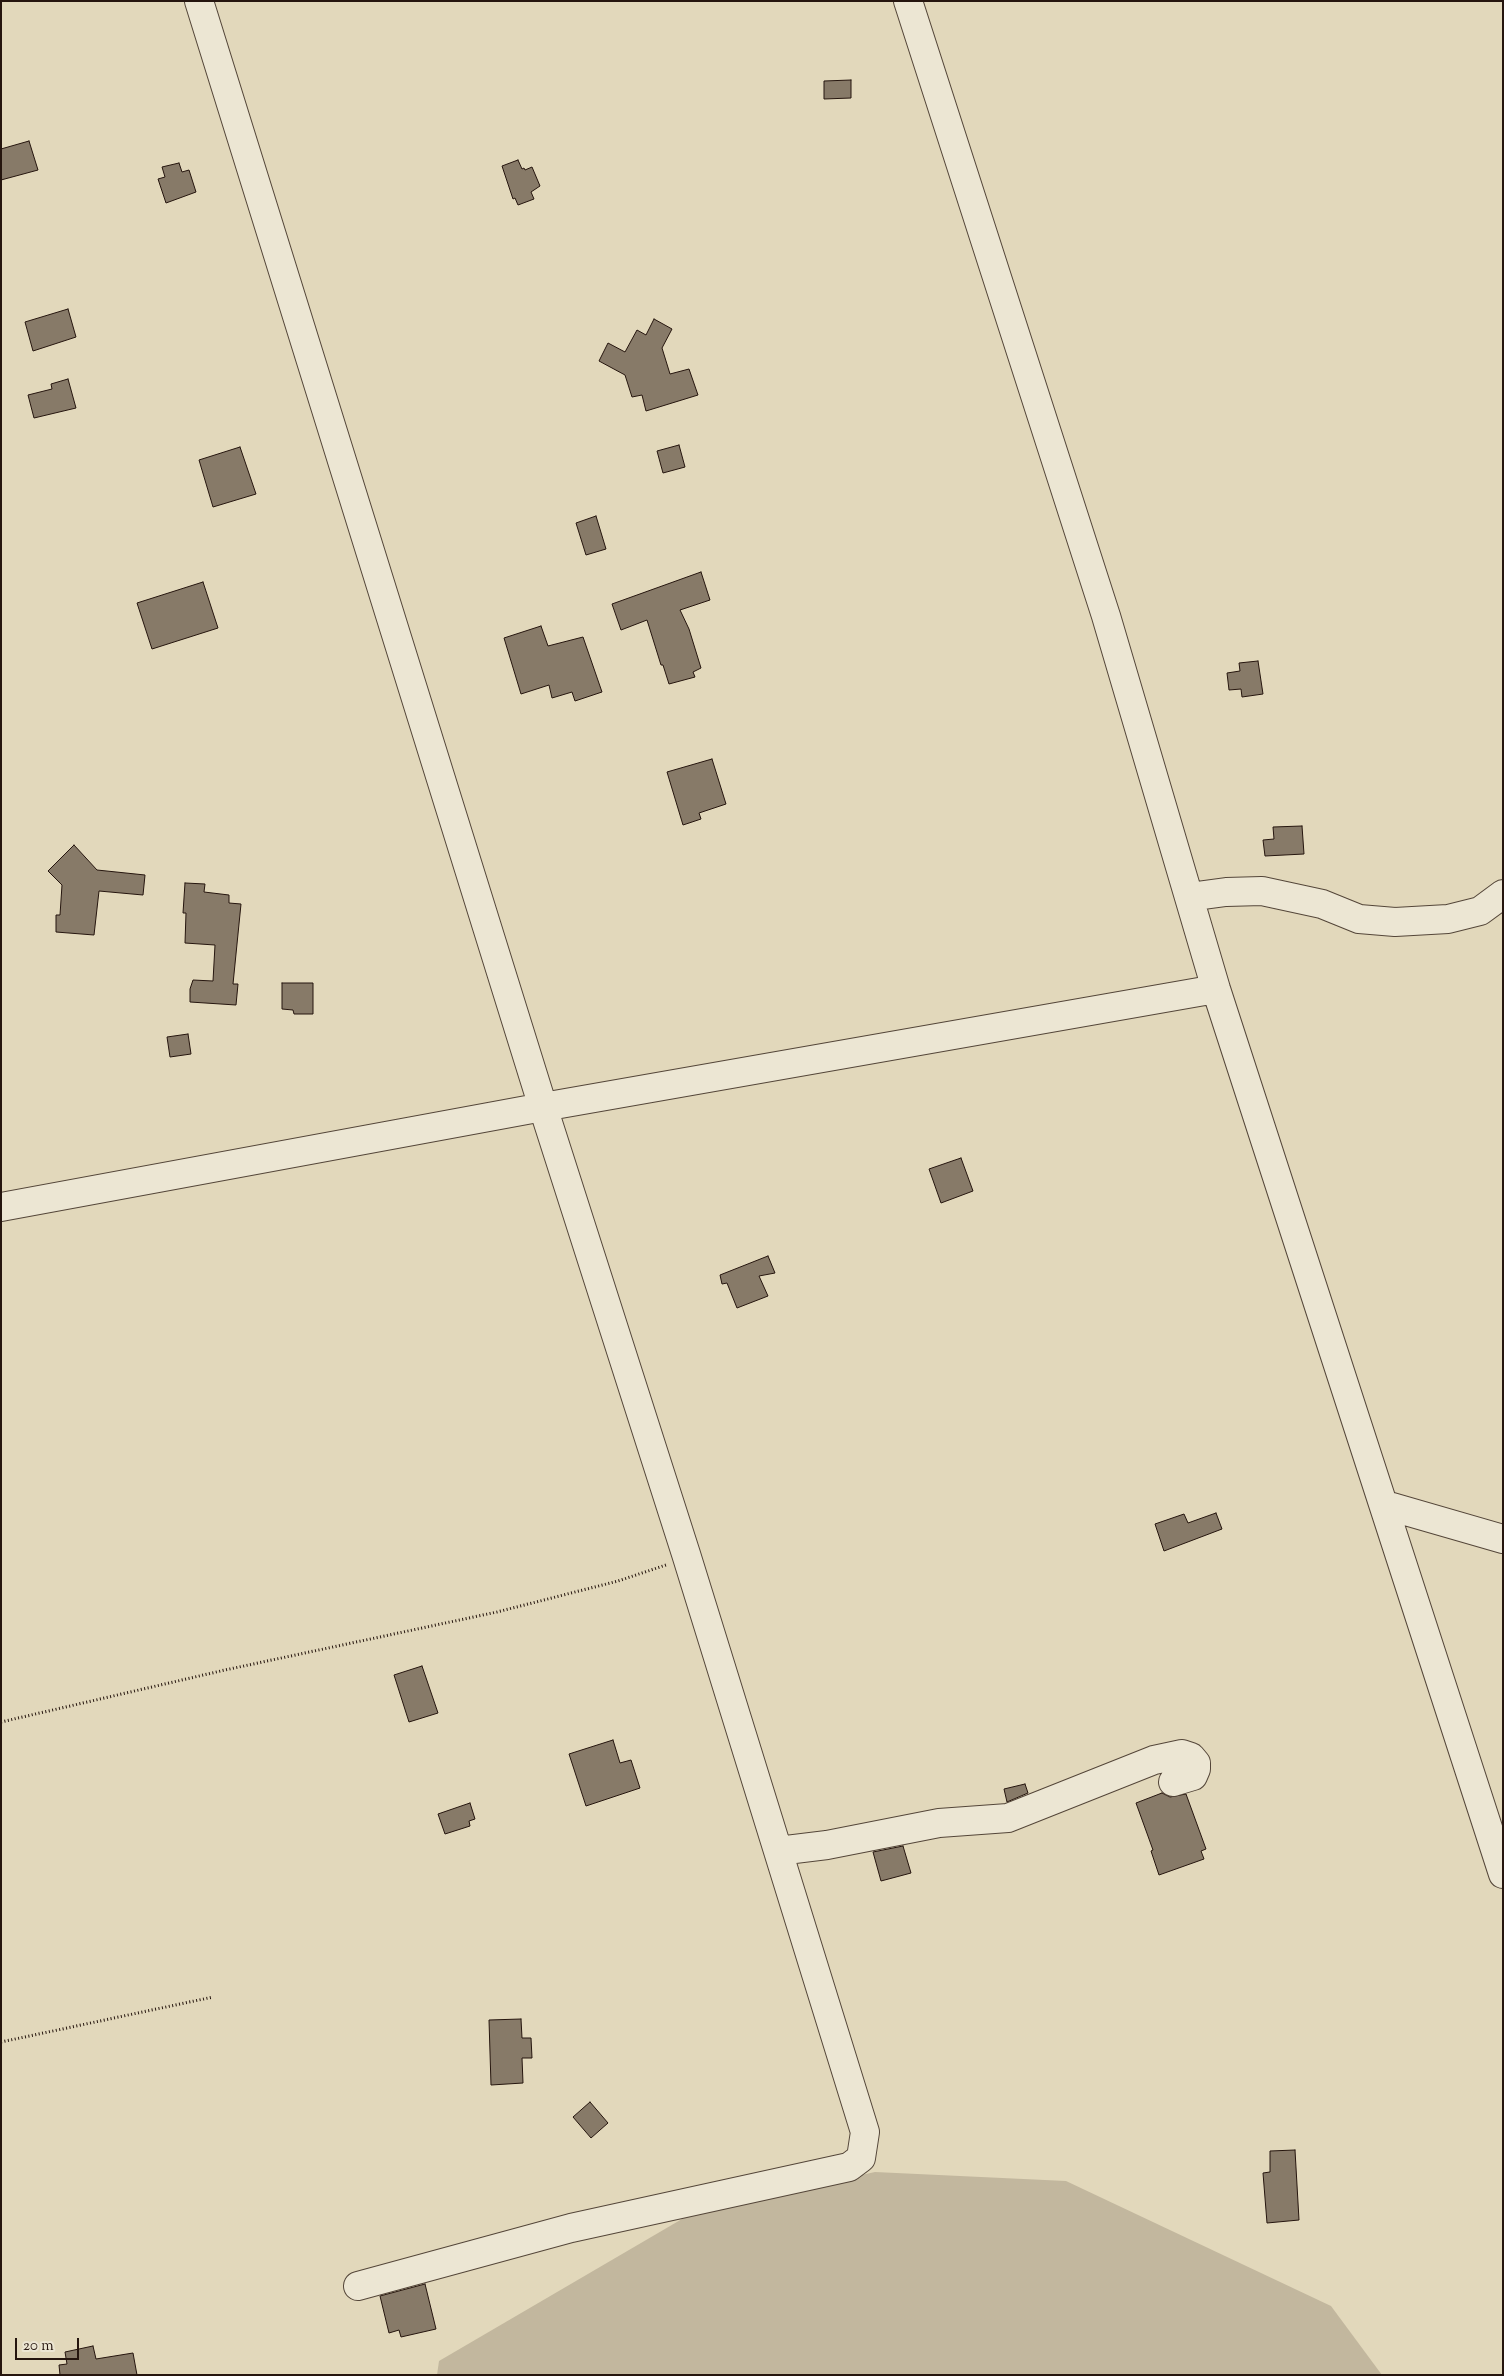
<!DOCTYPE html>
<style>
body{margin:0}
#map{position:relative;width:1504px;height:2376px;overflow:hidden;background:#e2d8bb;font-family:"Sorts Mill Goudy",serif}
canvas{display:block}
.frame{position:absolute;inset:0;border:2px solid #25150e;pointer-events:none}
.scale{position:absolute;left:15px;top:2338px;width:64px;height:22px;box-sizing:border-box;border:2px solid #25150e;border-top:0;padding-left:6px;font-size:15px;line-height:18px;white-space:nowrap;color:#25150e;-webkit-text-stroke:4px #ece6d3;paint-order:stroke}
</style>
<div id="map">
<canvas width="1504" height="2376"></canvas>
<div class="frame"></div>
<div class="scale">20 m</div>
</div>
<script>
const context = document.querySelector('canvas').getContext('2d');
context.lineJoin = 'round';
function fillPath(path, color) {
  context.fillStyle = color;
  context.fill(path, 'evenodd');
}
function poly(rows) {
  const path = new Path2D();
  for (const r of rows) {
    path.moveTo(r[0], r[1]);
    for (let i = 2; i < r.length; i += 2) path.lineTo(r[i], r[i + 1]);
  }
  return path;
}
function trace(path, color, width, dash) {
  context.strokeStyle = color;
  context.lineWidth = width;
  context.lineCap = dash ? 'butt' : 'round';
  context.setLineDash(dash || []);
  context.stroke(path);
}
const green = poly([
 [875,2172,1066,2181,1331,2306,1382,2375,437,2375,439,2361,694,2212]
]);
const building = poly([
 [851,80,851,98,824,99,824,81,851,80],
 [29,141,38,170,1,180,1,149,29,141],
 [518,160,522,169,524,168,525,170,532,167,540,186,531,192,534,199,518,205,515,198,513,199,502,166,518,160],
 [179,163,182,172,189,170,196,192,166,203,158,179,165,177,162,167,179,163],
 [68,309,76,337,33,351,25,322,68,309],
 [654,319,672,329,662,348,670,374,689,369,698,395,646,411,642,395,632,397,625,375,599,361,608,343,625,352,637,330,646,335,654,319],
 [68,379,76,408,34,418,28,395,52,389,51,384,68,379],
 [679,445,685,467,663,473,657,451,679,445],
 [240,447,256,494,213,507,199,460,240,447],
 [596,516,606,549,586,555,576,523,596,516],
 [701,572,710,600,680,610,689,629,701,668,693,672,695,677,669,684,663,665,661,665,647,620,621,630,612,604,701,572],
 [203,582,218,628,152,649,137,603,203,582],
 [541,626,548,646,583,637,602,692,575,701,572,692,552,698,549,685,521,694,504,638,541,626],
 [1258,661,1263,694,1242,697,1241,689,1229,690,1227,673,1240,671,1239,663,1258,661],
 [712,759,726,804,699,813,701,819,683,825,667,772,712,759],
 [1302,826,1304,854,1265,856,1263,840,1274,839,1273,827,1302,826],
 [74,845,97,870,145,875,143,895,99,891,94,935,56,932,56,915,60,915,62,885,48,871,74,845],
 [185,883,205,884,204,892,229,895,229,903,241,904,233,984,238,984,236,1005,190,1002,190,989,193,980,213,981,215,945,185,943,186,913,183,913,185,883],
 [282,983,313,983,313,1014,294,1014,293,1010,282,1009,282,983],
 [188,1034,191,1054,170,1057,167,1037,188,1034],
 [961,1158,973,1191,941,1203,929,1169,961,1158],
 [768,1256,775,1273,759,1276,768,1296,737,1308,727,1283,722,1284,720,1275,768,1256],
 [1216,1513,1222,1529,1164,1551,1155,1524,1184,1514,1188,1523,1216,1513],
 [422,1666,438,1713,409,1722,394,1675,422,1666],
 [613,1740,620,1763,631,1760,640,1788,586,1806,569,1754,613,1740],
 [1025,1784,1028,1793,1007,1802,1004,1789,1025,1784],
 [1162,1793,1170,1797,1186,1794,1206,1849,1201,1851,1204,1859,1159,1875,1151,1851,1153,1850,1136,1803,1162,1793],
 [470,1803,475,1819,469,1821,470,1826,445,1834,438,1814,470,1803],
 [903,1846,911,1873,881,1881,873,1852,903,1846],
 [521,2019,522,2038,531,2038,532,2058,522,2058,523,2083,491,2085,489,2020,521,2019],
 [590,2102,608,2123,591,2138,573,2117,590,2102],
 [1295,2150,1299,2220,1267,2223,1263,2173,1270,2172,1270,2151,1295,2150],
 [425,2284,436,2329,401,2337,399,2330,389,2333,380,2296,425,2284],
 [93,2346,96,2359,133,2353,137,2375,60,2375,59,2365,67,2364,65,2352,93,2346]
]);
const path = poly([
 [1,1722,225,1670,497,1612,618,1581,666,1565],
 [1,2042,213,1997]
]);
const minor = poly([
 [199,1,543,1107,686,1554,865,2132,861,2158,849,2167,571,2228,358,2286],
 [908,1,1106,616,1216,989,1503,1874],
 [1189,897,1226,892,1262,891,1322,904,1359,919,1395,922,1448,919,1480,911,1503,894],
 [1,1207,543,1107,1216,989],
 [1385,1505,1503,1539],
 [778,1851,827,1845,939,1823,1008,1818,1154,1760,1182,1754,1191,1757,1196,1763,1196,1769,1193,1776,1173,1782]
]);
fillPath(green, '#c2b79e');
fillPath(building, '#877a68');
trace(building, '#25150e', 1);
trace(minor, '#544639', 30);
trace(path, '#25150e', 3, [1, 2.5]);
trace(minor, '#ece6d3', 28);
</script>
